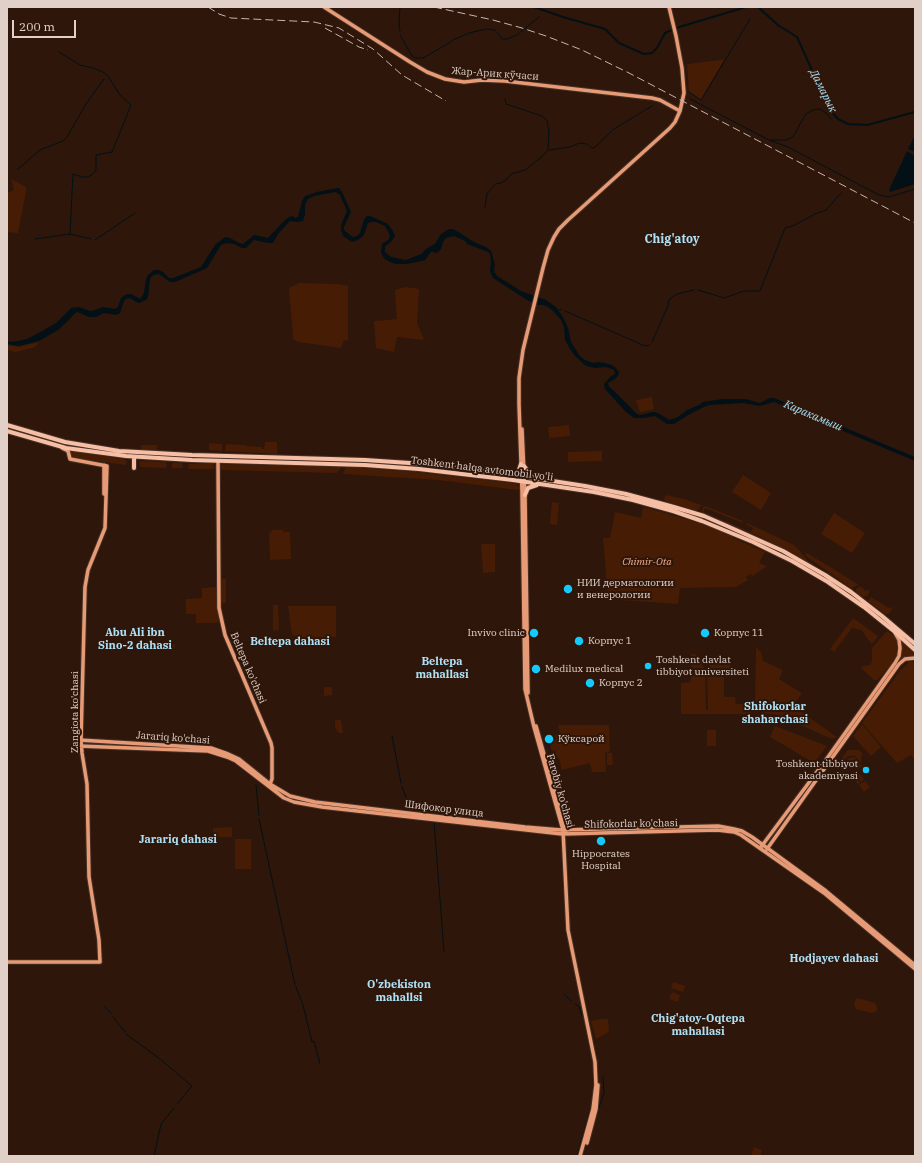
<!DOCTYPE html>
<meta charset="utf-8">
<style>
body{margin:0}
#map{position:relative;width:922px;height:1163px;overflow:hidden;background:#2e160a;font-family:"IBM Plex Serif",serif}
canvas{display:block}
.frame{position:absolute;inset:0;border:8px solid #e1d0c8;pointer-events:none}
.scale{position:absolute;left:12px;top:20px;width:64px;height:18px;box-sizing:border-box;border:2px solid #e1d0c8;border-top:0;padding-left:5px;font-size:12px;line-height:14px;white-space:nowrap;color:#e1d0c8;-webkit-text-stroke:3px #2e160a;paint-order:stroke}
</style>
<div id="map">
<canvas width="922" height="1163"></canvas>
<div class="frame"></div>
<div class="scale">200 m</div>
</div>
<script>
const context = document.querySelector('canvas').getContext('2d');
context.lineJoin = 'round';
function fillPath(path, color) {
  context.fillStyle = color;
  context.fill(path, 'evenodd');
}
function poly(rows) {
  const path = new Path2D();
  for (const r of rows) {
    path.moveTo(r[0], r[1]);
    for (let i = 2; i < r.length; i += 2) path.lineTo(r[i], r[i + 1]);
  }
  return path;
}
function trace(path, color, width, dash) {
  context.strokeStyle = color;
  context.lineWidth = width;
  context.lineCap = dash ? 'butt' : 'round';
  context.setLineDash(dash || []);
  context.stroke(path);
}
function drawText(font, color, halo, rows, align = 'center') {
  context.font = font + ' "IBM Plex Serif",serif';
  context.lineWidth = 4;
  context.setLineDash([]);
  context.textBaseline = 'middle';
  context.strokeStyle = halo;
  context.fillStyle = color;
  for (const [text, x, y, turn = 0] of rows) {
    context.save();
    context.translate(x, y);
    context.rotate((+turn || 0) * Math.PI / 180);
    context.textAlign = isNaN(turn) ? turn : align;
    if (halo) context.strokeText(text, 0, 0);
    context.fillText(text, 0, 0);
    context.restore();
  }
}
const green = poly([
 [720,60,724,60,701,100,689,92,687,64],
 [11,179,26,187,26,192,18,233,7,232,7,193,14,190],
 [299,283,338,284,348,286,348,341,344,340,341,348,298,342,293,339,289,288],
 [406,287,419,289,417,323,424,340,397,337,394,352,376,348,374,321,397,319,395,290],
 [39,342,35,347,16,352,7,350,7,345,19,347],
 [652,397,654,409,640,412,636,400],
 [569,425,570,436,549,438,548,427],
 [7,427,59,443,84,448,110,451,189,456,189,457,136,455,83,449,58,444,16,432,7,429],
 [265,442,277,442,277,454,225,451,226,444,245,445,246,446,262,447,262,449,264,449],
 [209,443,222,444,222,451,209,450],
 [141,445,157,445,157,450,141,450],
 [71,451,123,459,127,461,126,465,74,458,71,455],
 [602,451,602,461,568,462,568,452],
 [269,459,373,462,373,464,269,460],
 [141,461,166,462,167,467,164,468,140,467,139,463],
 [173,463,182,463,183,468,172,468,172,465],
 [379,463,438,467,497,475,520,478,438,469,379,464],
 [189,464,213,464,215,468,213,469,190,469,188,468],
 [220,464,341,467,337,473,221,470,220,468],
 [346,467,406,471,486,480,516,484,519,486,520,489,518,490,438,480,343,474],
 [743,475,771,493,761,510,732,492],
 [666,495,684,499,701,505,698,510,696,511,665,501,664,498],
 [552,502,559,503,557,525,550,524],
 [705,506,743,521,743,523,705,508,703,512,751,532,753,528,747,525,747,523,794,545,799,550,808,561,823,571,779,546,754,534,701,513,703,507],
 [643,507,683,518,705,525,732,536,733,538,765,552,759,563,767,566,753,576,751,574,746,577,748,580,736,587,680,588,678,604,608,599,603,538,610,538,615,512,641,518],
 [834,513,865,533,852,553,821,534],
 [707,519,757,540,790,557,838,585,837,586,805,567,773,549,706,520],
 [272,530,283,530,283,532,290,532,291,559,270,560,269,534],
 [481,544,495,544,495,572,483,573],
 [805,552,832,568,859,585,851,588,806,556],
 [222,579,226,579,226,603,222,603],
 [860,586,866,591,868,590,870,591,867,596,863,597,856,593,856,589],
 [217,587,217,605,219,622,215,623,196,623,196,614,186,614,186,599,202,598,202,588],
 [871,597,889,608,890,607,892,608,891,612,886,615,868,601],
 [273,605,278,605,279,630,273,631],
 [288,606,336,606,336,637,304,638,292,635],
 [853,618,878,636,872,644,861,630,852,628,834,652,830,649],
 [887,631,896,637,898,642,898,652,897,656,892,664,877,680,874,680,861,668,862,666,870,665,872,661,872,648],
 [277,637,277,647,272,647,270,645,270,638],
 [899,639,915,653,915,656,907,657,901,660,899,658],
 [145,643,158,644,158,650,144,650],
 [161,643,175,644,174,650,161,650],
 [756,647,761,652,763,661,783,670,779,679,802,693,793,706,837,737,832,739,778,715,761,713,755,706],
 [691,654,696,654,699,658,702,658,702,665,705,669,706,710,708,710,707,669,716,659,725,658,730,665,730,670,724,670,724,697,735,697,736,704,751,704,751,714,681,714,681,683,691,682],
 [909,662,915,662,915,760,911,755,897,763,862,723,901,669,902,669],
 [324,687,332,687,332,695,324,696],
 [335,720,341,720,343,733,339,733,335,728],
 [862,724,881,747,871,756,853,736],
 [558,725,609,725,610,751,605,753,606,772,592,772,590,763,562,770,559,758,557,758,555,750,552,751,550,745,552,744,552,740,556,739,555,735,560,734],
 [775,726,827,746,814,763,770,737],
 [707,730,716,730,716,746,707,746],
 [848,750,859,750,862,753,861,763,855,756,848,756,843,761,840,760],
 [607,753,612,753,613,765,607,765],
 [855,757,862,766,859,769,856,768,858,765,854,760,847,766,844,762,849,758],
 [857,771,864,779,861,782,855,775,860,782,858,784,851,776],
 [865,781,870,787,864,792,859,785],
 [232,827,232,837,213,837,213,828],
 [235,839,251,839,251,869,235,869],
 [673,982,685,986,683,992,671,988],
 [672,992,680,995,678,1002,669,999],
 [857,998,875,1003,877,1006,877,1011,872,1013,856,1009,854,1004,855,1001],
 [601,1019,608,1019,609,1032,596,1039,591,1021],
 [754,1147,762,1150,760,1156,751,1156]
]);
const water = poly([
 [915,135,915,152,908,149],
 [907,151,915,156,915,184,890,192,889,190],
 [339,188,342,192,351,212,344,227,344,230,350,235,353,237,357,236,360,233,364,219,367,216,370,216,388,224,393,231,395,236,391,242,388,244,385,247,385,252,391,257,406,260,421,254,427,248,435,244,441,234,449,229,453,229,457,231,474,242,486,247,491,251,495,265,494,270,495,273,497,276,521,291,546,300,556,307,559,311,565,321,568,328,571,342,580,356,585,360,590,362,594,363,598,362,604,363,612,365,616,368,619,372,618,376,615,379,608,383,609,387,612,389,637,414,640,415,652,412,655,412,660,414,669,420,678,417,687,410,699,405,703,402,723,399,745,399,760,403,770,398,774,398,915,457,915,461,774,402,760,406,743,403,709,405,704,407,690,414,674,424,667,424,655,416,643,418,634,418,625,411,605,389,604,384,611,376,614,375,615,373,614,370,609,368,605,367,595,368,586,366,575,356,570,349,565,340,564,327,561,320,553,311,548,307,543,305,539,305,527,300,493,278,491,274,490,270,491,261,490,254,488,252,467,244,465,241,454,236,446,238,443,242,441,249,438,252,436,253,433,252,431,252,425,260,422,261,407,264,395,264,388,261,384,258,381,253,382,244,388,240,390,237,389,233,385,226,376,222,371,222,368,223,364,235,358,240,352,242,343,236,341,229,341,225,347,211,340,195,336,192,314,196,308,199,305,205,305,214,303,221,297,222,290,221,278,234,273,243,268,243,254,240,246,248,242,248,234,244,226,243,221,245,207,268,175,282,170,282,159,274,154,275,151,277,150,280,148,297,146,300,139,303,136,302,130,298,126,299,124,301,120,313,116,315,104,313,96,317,89,317,77,312,73,315,69,320,58,330,39,341,19,346,7,344,7,341,13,342,27,339,44,330,56,323,71,308,79,307,90,311,95,310,103,307,115,309,118,307,121,298,125,295,129,294,133,295,140,299,144,293,146,279,148,275,154,270,159,270,163,272,169,278,173,278,201,267,215,245,225,237,230,238,239,243,243,244,254,235,268,238,284,221,289,217,293,216,295,218,298,217,302,201,305,196,317,192,332,189]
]);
const stream = poly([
 [400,31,399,24,400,7],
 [400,35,412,56,415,58,423,58,449,43,453,40,469,33,486,29,495,30,502,39,507,39,517,35,539,17],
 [59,52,80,65,93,68,103,72,108,76,120,95,131,105,112,152,96,155,96,170,92,175,87,177,82,177,73,174,70,234],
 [689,92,701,100,750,19],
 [690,99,769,140,788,147,879,195,889,197,915,189],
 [771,140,786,140,791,138,795,134,800,124,806,114,813,110,820,109,826,113,831,119],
 [549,150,570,147,579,143,587,144,592,148,594,148,614,129,652,106],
 [18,169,40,150,63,141,67,137,86,104,104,79],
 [485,207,487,194,495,184,501,183,506,180,511,174,525,170,543,156,548,150,549,132,547,120,542,116,506,104,505,99],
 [35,239,70,234,91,239],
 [95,240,135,213],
 [698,290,724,298,744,291,760,291,785,228,795,225,815,214,826,210,841,193],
 [558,311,560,309,562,310],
 [565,311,645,346,649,345],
 [652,342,668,306,669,300,675,295,681,293,694,290],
 [392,736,401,783],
 [256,785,259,815],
 [402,787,411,809,435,812],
 [259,819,295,985],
 [434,821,444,951],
 [296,987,303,1005,312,1042,314,1041,320,1064],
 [564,994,571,1001],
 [575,1004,579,1006,582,1016],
 [104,1006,111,1013],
 [113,1017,125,1032],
 [126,1034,160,1059,192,1086,177,1104],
 [596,1116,604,1093,603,1077],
 [154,1156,161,1124,174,1108],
 [577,1156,590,1111]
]);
const canal = poly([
 [534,7,563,17,605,29,619,43,644,54,652,53,657,48,665,33,676,28,746,7],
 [754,7,758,7,779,26,786,30,797,37,830,110,838,119,848,124,867,125,915,112]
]);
const major = poly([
 [324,7,410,62,427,72,445,79,464,82,482,80,505,81,652,98,660,100,680,111],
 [522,429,525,495,528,693],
 [218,461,219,608,225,635,271,743,272,748,272,779,270,784],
 [104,494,104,465],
 [536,726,566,832],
 [79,740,211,748,228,754,239,759,270,784,290,796,315,802,525,827,561,830,718,826,734,829,742,831,752,837,826,891,915,965],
 [79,746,208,751,227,757,236,761,284,798,294,802,322,807,562,834,717,830,734,832,741,835,824,893,915,969],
 [761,847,828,757,895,663,899,656,900,648,899,640,895,633],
 [767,849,899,664,905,659,915,658],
 [7,962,100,962,99,940,89,877,87,784,82,753,81,740,85,587,88,570,105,528,107,466,70,459,68,451,62,448],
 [587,1143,596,1109,598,1085],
 [580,1156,593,1109,596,1085,595,1062,568,930,563,830,534,727,525,689,522,492,519,404,519,378,523,350,543,268,548,250,554,237,559,229,568,220,670,128,675,122,680,111,684,93,682,68,676,36,669,7]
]);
const highway = poly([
 [7,425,65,442,119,451,192,455,365,460,424,464,514,475,585,486,626,494,674,507,704,516,727,526,783,551,825,575,851,592,882,616,915,644],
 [7,431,66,448,126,456,192,460,365,465,419,469,513,480,594,492,633,500,673,511,702,521,753,542,792,561,828,582,864,607,895,632,915,650],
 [134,457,134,468],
 [524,466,529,473,535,477],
 [514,475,519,470,521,464],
 [525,495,528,488,537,485]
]);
const rail = poly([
 [208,7,219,14,231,18,314,22,339,28,373,49,402,75,446,101],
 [434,7,493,20,522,28,546,36,582,50,629,73,915,223],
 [325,28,359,47,368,50]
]);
const markers = [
 [568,589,5,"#14cafb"],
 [534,633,5,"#14cafb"],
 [705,633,5,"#14cafb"],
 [579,641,5,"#14cafb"],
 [648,666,4,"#14cafb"],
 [536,669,5,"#14cafb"],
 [590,683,5,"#14cafb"],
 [549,739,5,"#14cafb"],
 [866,770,4,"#14cafb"],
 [601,841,5,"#14cafb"]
];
const streetNames = [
 ["Жар-Арик кўчаси",495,74,4],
 ["Toshkent halqa avtomobil yo'li",482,469,7],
 ["Beltepa ko'chasi",248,668,67],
 ["Zangiota ko'chasi",75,712,-90],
 ["Jarariq ko'chasi",173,738,4],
 ["Farobiy ko'chasi",560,791,74],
 ["Шифокор улица",444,809,7],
 ["Shifokorlar ko'chasi",631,824,-1]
];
const parkNames = [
 ["Chimir-Ota",647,562]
];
const poiNames = [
 ["НИИ дерматологии",577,583],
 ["и венерологии",577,595],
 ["Invivo clinic",525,633,"right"],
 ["Корпус 11",714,633],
 ["Корпус 1",588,641],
 ["Toshkent davlat",656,660],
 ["tibbiyot universiteti",656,672],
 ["Medilux medical",545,669],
 ["Корпус 2",599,683],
 ["Кўксарой",558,739],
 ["Toshkent tibbiyot",858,764,"right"],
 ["akademiyasi",858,776,"right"],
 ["Hippocrates",601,854,"center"],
 ["Hospital",601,866,"center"]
];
const waterNames = [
 ["Дамарык",823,91,63],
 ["Каракамыш",813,416,23]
];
const neighbourhoodNames = [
 ["Abu Ali ibn",135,633],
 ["Sino-2 dahasi",135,646],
 ["Beltepa dahasi",290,642],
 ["Beltepa",442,662],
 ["mahallasi",442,675],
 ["Shifokorlar",775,707],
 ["shaharchasi",775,720],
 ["Jarariq dahasi",178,840],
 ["Hodjayev dahasi",834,959],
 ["O'zbekiston",399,985],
 ["mahallsi",399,998],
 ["Chig'atoy-Oqtepa",698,1019],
 ["mahallasi",698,1032]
];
const quarterNames = [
 ["Chig'atoy",672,240]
];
fillPath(green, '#461c05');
fillPath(water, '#031116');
trace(stream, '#031116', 1);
trace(canal, '#031116', 2);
trace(major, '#473025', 5.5);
trace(highway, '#473025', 6);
trace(major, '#e69a75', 3.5);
trace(highway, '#f6bea4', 4);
trace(rail, '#c7b5ac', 1, [8, 4]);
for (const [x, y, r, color] of markers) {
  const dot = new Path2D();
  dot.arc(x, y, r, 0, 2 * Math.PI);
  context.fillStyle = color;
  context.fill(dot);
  trace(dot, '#2e160a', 1.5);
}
drawText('10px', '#e1d0c8', '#2e160a', streetNames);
drawText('italic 10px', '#f4b08f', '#2e160a', parkNames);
drawText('10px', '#e1d0c8', '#2e160a', poiNames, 'left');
drawText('italic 11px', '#ace1f5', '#2e160a', waterNames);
drawText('bold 11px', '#aee1f6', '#2e160a', neighbourhoodNames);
drawText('bold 12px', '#aee1f6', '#2e160a', quarterNames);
</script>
